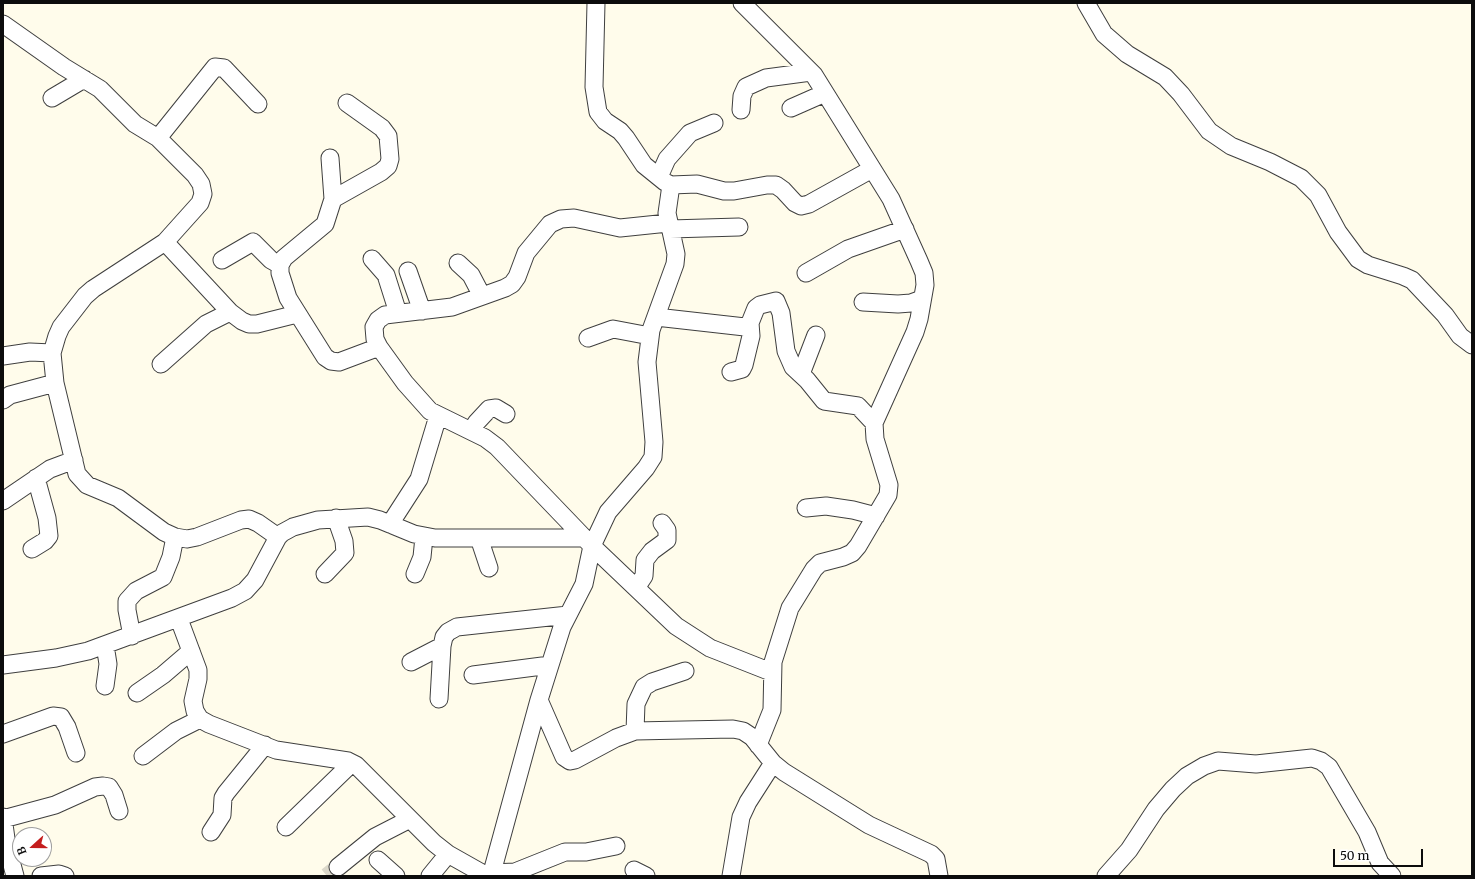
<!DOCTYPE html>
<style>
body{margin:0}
#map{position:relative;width:1475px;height:879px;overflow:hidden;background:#fffceb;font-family:Merriweather,serif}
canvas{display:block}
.frame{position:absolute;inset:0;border:4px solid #0c0c0c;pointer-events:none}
.north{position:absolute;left:12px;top:827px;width:40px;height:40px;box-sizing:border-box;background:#fff;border:1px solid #9e9e9e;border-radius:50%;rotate:249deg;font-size:11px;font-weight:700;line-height:16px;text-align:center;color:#0c0c0c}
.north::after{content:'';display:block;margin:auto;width:14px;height:18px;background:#c41d1d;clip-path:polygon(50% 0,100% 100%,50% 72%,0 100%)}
.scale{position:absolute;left:1333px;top:849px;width:90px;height:18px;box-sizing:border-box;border:2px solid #0c0c0c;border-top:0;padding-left:5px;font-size:12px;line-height:14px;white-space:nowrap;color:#0c0c0c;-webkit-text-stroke:3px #fff;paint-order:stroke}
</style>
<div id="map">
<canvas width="1475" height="879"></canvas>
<div class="frame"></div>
<div class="north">B</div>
<div class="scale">50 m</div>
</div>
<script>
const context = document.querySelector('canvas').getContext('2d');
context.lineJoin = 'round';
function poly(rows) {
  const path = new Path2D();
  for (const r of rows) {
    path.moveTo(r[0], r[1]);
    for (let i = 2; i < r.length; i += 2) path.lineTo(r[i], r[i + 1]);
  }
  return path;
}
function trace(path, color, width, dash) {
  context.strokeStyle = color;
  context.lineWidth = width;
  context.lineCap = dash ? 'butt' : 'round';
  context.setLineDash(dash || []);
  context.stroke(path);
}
const minorTunnel = poly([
 [327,876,338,867]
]);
const minor = poly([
 [596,3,594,87,598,112,605,121,620,131,626,138,644,165,665,182,671,185,697,184,724,191,734,191,767,185,776,185,783,190,795,203,801,206,809,204,872,169],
 [742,3,814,75,891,199,919,261,924,273,925,285,919,319,915,332,874,423,875,439,889,485,888,495,858,546,852,553,843,557,820,563,814,569,790,608,773,662,772,710,758,745],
 [1086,3,1104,34,1127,54,1165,77,1181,94,1209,131,1231,146,1270,162,1301,178,1318,195,1338,232,1358,259,1368,265,1403,276,1412,280,1445,315,1460,336,1472,345],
 [3,24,64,67,100,89,135,124,158,138,195,175,201,184,203,194,200,203,165,242,93,289,85,296,61,327,57,336,52,353,55,383,77,474,87,485,118,498,164,532,175,537,187,539,197,537,241,520,249,519,258,523,278,537],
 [52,98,84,79],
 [347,103,382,128,388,136,390,159,388,166,381,172,333,199,325,224,284,258,280,265,280,273,288,298,325,357,331,361,339,362,379,347],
 [791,108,825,93],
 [741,110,742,96,746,87,766,78,811,72],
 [158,138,215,67,224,68,258,104],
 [330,158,333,199],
 [659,177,667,159,690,133,714,123],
 [668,223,620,228,574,218,561,219,550,224,526,253,517,277,512,284,505,288,452,307,385,315,378,320,374,327,375,339,379,347,405,383,430,411,485,438,497,447,592,546,676,626,710,648,771,672],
 [670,229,739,227],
 [165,242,230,312,242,321,249,324,257,324,297,314],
 [372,259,386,275,398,313],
 [222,260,253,242,271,260,280,265],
 [458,263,471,275,482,296],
 [408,271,422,311],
 [806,273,848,249,905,229],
 [863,302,898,304,911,303,922,299],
 [656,317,745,327,750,323,756,308,760,305,776,301,781,313,786,351,793,367,807,380,824,401,858,406,874,423],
 [588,338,613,329,650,336],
 [3,356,30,352,52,353],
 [161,364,206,324,230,312],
 [731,372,742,369,744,365,751,336,750,323],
 [801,374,816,335],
 [3,400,10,395,55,383],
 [476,423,489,409,496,408,506,414],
 [3,501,50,469,74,460],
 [806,508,826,506,853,510,876,516],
 [390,524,419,479,438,416],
 [479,538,489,568],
 [32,549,45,541,49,536,47,518,36,478],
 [325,574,345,553,344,541,336,518],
 [415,574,422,557,424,537],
 [636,588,644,576,645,560,652,551,667,540,667,530,662,523],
 [179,619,198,670,198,679,193,701,195,711,200,719,209,724,276,750,348,761,356,765,434,843,448,854,487,876],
 [132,636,127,610,127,601,136,591,163,577,171,557,175,537],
 [411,662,442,646],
 [3,665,56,658,88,651,232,598,245,591,255,580,278,537,282,533,293,527,318,520,368,517,380,520,414,534,435,538,584,538],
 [473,675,550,665],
 [105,686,108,664,105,645],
 [137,693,163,675,191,651],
 [439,699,442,646,444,637,448,632,457,627,568,615],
 [539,700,564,757,570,761,575,760,616,738,635,731,733,729,743,731,752,737,773,763,784,772,869,825,931,854,936,859,939,876],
 [635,731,636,704,644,687,652,682,685,671],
 [3,734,53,716,61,717,67,727,76,753],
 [143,756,176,731,200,719],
 [3,817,7,846,15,876],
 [3,819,55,805,95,787,103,786,109,787,114,795,119,811],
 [286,827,352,763],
 [211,832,222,815,223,798,226,793,265,745],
 [378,860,396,876],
 [338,867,375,837,410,819],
 [634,870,646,876],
 [492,873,515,872,565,852,586,852,616,846],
 [41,876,59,874,65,876],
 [430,876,448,854],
 [491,876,539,700,562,627,584,584,592,546,608,512,646,468,653,457,654,442,647,362,651,330,675,264,676,254,667,213,671,185],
 [731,876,741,817,748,802,773,763],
 [1106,876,1129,850,1156,809,1173,789,1187,776,1204,766,1218,761,1256,764,1312,758,1321,761,1329,767,1367,832,1380,863,1392,876]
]);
trace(minorTunnel, '#dbd8ca', 17, [17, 8]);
trace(minor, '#3f3f3f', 19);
trace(minor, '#fff', 17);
</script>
